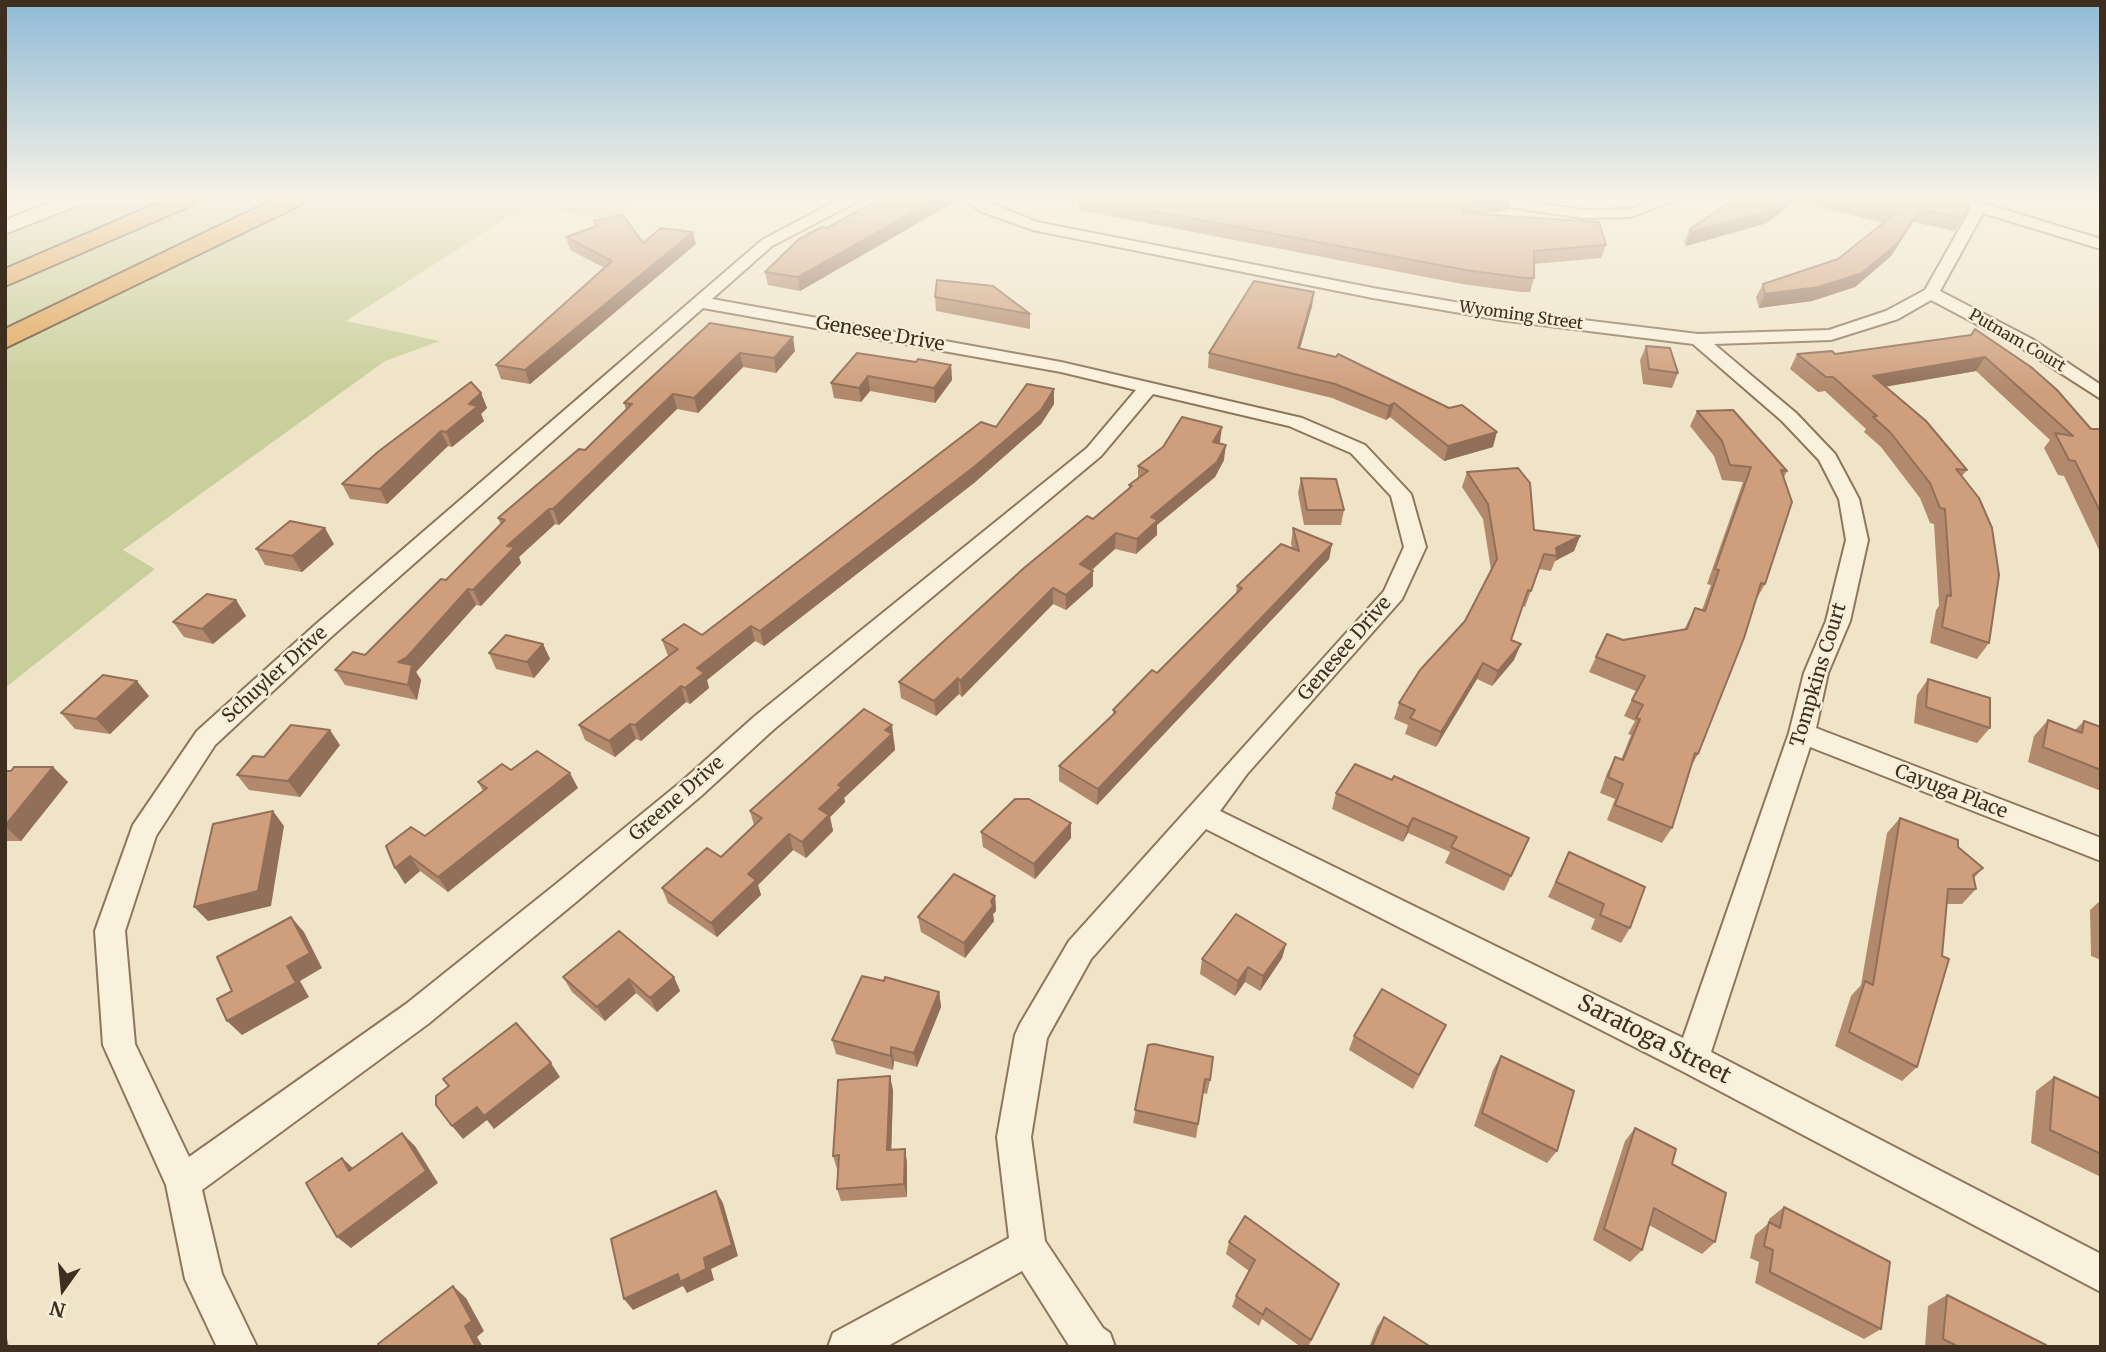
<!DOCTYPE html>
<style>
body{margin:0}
#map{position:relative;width:2106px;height:1352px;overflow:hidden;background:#f0e4c8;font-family:Merriweather,serif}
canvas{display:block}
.frame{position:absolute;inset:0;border:7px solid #3d2e20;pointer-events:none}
.north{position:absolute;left:28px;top:1254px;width:70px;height:70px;-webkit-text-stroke:5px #f7eed8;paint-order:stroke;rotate:195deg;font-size:19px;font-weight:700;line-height:28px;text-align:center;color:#3d2e20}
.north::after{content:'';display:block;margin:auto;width:24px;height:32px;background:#3d2e20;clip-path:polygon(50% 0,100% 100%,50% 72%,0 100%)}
</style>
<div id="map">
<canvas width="2106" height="1352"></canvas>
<div class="frame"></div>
<div class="north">N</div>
</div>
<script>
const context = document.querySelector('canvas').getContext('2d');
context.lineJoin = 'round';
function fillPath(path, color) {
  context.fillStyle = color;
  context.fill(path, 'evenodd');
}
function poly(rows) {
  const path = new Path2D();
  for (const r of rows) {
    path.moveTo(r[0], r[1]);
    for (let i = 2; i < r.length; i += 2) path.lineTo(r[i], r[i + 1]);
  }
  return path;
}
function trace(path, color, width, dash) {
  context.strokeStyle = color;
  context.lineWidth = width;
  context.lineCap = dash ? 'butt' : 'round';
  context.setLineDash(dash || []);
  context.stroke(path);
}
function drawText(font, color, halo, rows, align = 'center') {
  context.font = font + ' Merriweather,serif';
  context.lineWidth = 5;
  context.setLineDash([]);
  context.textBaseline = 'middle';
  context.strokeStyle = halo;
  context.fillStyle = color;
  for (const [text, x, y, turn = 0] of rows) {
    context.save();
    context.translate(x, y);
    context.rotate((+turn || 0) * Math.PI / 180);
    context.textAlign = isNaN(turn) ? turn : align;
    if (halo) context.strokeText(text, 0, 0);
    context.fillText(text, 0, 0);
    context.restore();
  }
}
const green = poly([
 [169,200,5,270,5,236,95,201],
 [198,200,281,200,5,333,5,285],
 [306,200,636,200,613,221,533,206,508,217,346,321,440,341,385,361,123,550,155,569,5,688,5,347]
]);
const street = poly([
 [838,200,860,200,772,246,712,299,1061,362,1302,418,1365,445,1411,494,1426,547,1402,599,1247,774,1220,811,1683,1038,1789,733,1804,673,1826,621,1846,540,1839,499,1819,460,1782,421,1693,344,1501,320,1373,298,1033,230,980,211,966,200,983,200,1037,222,1373,288,1501,310,1698,334,1829,330,1886,311,1925,290,1970,210,1943,200,1979,202,2101,239,2101,249,1983,213,1940,291,2032,339,2101,385,2101,399,2020,347,1931,300,1898,319,1831,340,1714,344,1796,413,1835,454,1859,499,1868,540,1850,621,1828,673,1816,728,2101,838,2101,861,1810,747,1711,1052,2101,1254,2101,1292,1680,1070,1206,829,1091,959,1047,1038,1031,1137,1045,1241,1103,1328,1110,1333,1115,1347,1070,1347,1022,1271,886,1347,828,1347,833,1333,1009,1238,997,1137,1015,1035,1020,1024,1069,941,1384,591,1404,547,1391,496,1351,453,1289,426,1153,394,1101,456,773,730,701,796,576,902,428,1024,202,1190,222,1274,257,1347,217,1347,185,1279,166,1185,103,1045,95,931,133,825,197,731,315,625,762,240,838,200],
 [703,308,1061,372,1136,390,1087,448,755,716,681,782,556,884,406,1004,189,1157,135,1044,125,931,156,836,215,745,331,637,703,308],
 [1482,200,1519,200,1583,210,1629,209,1654,200,1676,200,1630,217,1583,218,1489,204,1482,200]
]);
const secondary = poly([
 [56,200,85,200,82,204,5,234,5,220,56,200]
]);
const highway = poly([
 [165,200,195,200,192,205,5,286,5,269,165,200],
 [273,200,303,200,300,205,5,348,5,329,273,200]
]);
const wall = poly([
 [880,200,958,200,800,291,768,285,765,272,827,228],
 [1079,200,1511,200,1508,210,1480,214,1606,245,1601,258,1534,264,1534,278,1530,292,1521,292,1462,284,1079,210],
 [1732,200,1955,200,1970,205,1955,231,1913,222,1891,256,1855,287,1812,301,1759,308,1756,297,1763,284,1838,259,1883,223,1796,201,1767,223,1686,246,1684,242,1690,229],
 [594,221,643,243,696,244,530,384,501,379,496,365,605,268,570,250,566,237,595,226],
 [1314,292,1312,306,1300,348,1493,447,1444,461,1390,417,1386,420,1332,398,1208,368,1209,353],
 [935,297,1030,314,1030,329,936,311],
 [710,323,795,351,776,373,743,367,698,413,677,409,559,525,555,524,519,557,521,563,481,606,476,605,416,672,421,680,417,700,345,685,335,670,365,655,446,580,501,525,498,518,585,450,626,410,624,403],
 [1971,335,2091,429,2101,431,2101,554,2064,476,2058,475,2044,448,2050,440,1976,371,1885,387,1967,470,1962,476,1989,643,1977,659,1930,643,1936,610,1939,606,1934,524,1930,523,1920,498,1881,447,1864,432,1866,429,1825,391,1818,392,1790,369,1797,354,1835,354],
 [1646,346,1678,373,1672,388,1643,384,1640,360],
 [916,362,951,365,952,380,935,403,870,391,861,402,834,398,831,383],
 [481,393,487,408,481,414,484,421,452,447,448,446,387,504,350,499,342,484],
 [1054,404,1041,424,974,483,764,646,755,641,707,680,709,688,690,704,686,702,641,741,636,739,615,757,585,740,579,725,668,656,662,640,702,635,996,427],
 [1697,411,1787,471,1784,477,1765,584,1756,600,1698,754,1691,767,1672,828,1662,843,1607,820,1615,799,1600,793,1607,773,1615,757,1621,760,1631,735,1628,734,1635,721,1624,716,1636,691,1589,672,1596,657,1623,640,1684,630,1695,608,1702,610,1711,585,1707,584,1743,482,1722,480,1714,456,1690,426],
 [1220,442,1219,443,1224,460,1215,477,1157,525,1157,535,1136,554,1115,549,1092,570,1093,586,1066,610,1053,604,962,697,959,694,936,716,901,698,899,682,1129,488,1129,485,1138,479,1138,466],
 [1467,472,1534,530,1580,536,1574,551,1555,561,1551,571,1539,569,1525,607,1523,606,1511,640,1514,660,1492,686,1477,679,1436,747,1405,734,1408,725,1394,719,1399,703,1465,621,1491,570,1483,519,1462,487],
 [1301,478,1344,510,1341,525,1304,525,1298,493],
 [1293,528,1332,544,1329,559,1097,805,1059,781,1059,766,1113,715,1113,710,1157,673,1236,594,1237,586,1292,548,1291,543],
 [334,544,302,572,265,565,256,549],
 [236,600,246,616,213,644,184,637,173,622],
 [543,644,550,659,534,678,496,669,489,653],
 [1928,679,1990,728,1977,743,1914,723,1917,695],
 [149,696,110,734,75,729,61,713],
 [2048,720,2075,730,2084,721,2101,727,2101,791,2028,762,2034,736],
 [894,740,895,750,844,798,845,802,830,817,833,831,806,858,793,850,758,885,761,895,717,937,668,903,662,888,721,857,754,825,750,811],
 [340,745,300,797,249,790,237,775,264,757],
 [53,767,68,782,21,841,5,841,5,771],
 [511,770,578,788,448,892,420,871,405,884,395,868,425,836,483,791,478,782],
 [1392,780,1529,838,1504,891,1445,863,1450,852,1408,833,1403,842,1332,809,1336,793],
 [1900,818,1958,847,1983,868,1974,878,1976,889,1962,904,1947,904,1917,1067,1902,1081,1835,1046,1851,996,1861,985,1887,833],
 [981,832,1071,838,1035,879,983,847],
 [1569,852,1630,928,1621,943,1591,929,1595,919,1548,897],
 [995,896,996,911,993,914,994,921,965,958,921,932,918,917],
 [2101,900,2101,960,2091,956,2090,910],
 [1286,944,1282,958,1260,991,1245,982,1235,996,1200,974,1202,959],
 [563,977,674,977,680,991,657,1012,636,993,605,1021,572,992],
 [884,981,939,992,941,1007,917,1067,894,1061,893,1070,836,1054,832,1040],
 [1446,1025,1413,1089,1349,1050,1354,1036],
 [1148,1045,1210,1080,1207,1094,1203,1093,1196,1138,1133,1123],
 [1501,1056,1557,1151,1547,1163,1474,1126,1493,1070],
 [2054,1077,2101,1099,2101,1177,2031,1143,2036,1091],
 [893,1090,891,1149,907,1162,907,1197,841,1201,837,1189,839,1169,837,1169,833,1156],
 [1635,1128,1672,1164,1715,1242,1702,1254,1649,1225,1642,1250,1630,1262,1593,1240,1625,1141],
 [1784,1207,1881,1329,1864,1339,1755,1283,1759,1262,1750,1258,1755,1235,1769,1223,1769,1219],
 [1229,1242,1339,1284,1308,1347,1301,1347,1262,1319,1259,1326,1232,1307,1236,1296,1249,1271,1226,1254],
 [1947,1295,2046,1347,1925,1347,1928,1306],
 [1384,1317,1431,1347,1369,1347,1377,1327]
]);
const shadedWall = poly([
 [934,200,958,200,800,291,798,277],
 [1491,200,1511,200,1508,210,1459,218,1463,205],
 [1786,200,1796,200,1767,223,1686,246,1691,232],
 [1920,209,1913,222,1891,256,1855,287,1812,301,1759,308,1765,294,1819,287],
 [693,232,696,244,530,384,525,370],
 [1314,292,1312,306,1296,362,1298,348],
 [793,337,795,351,776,373,774,358],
 [740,353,743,367,698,413,694,398],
 [1985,357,1976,371,1864,390,1873,376],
 [951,365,952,380,935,403,934,388],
 [868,376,870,391,861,402,859,388],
 [1054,389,1054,404,1041,424,974,483,764,646,760,631],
 [481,393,487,408,481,414,484,421,452,447,446,432,469,404],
 [673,394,677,409,559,525,553,509],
 [1394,403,1390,417,1386,420,1389,406],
 [1222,427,1220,442,1212,457,1213,442],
 [441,431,448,446,387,504,380,489],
 [1497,432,1493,447,1444,461,1448,446],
 [1226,445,1224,460,1215,477,1157,525,1157,535,1136,554,1137,539,1151,517],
 [549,509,555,524,519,557,521,563,481,606,473,590,507,546],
 [325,528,334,544,302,572,292,556],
 [1116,533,1115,549,1080,580,1080,564],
 [1580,536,1574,551,1555,561,1557,556,1556,548],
 [1332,544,1329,559,1097,805,1098,789],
 [1093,571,1093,586,1066,610,1066,595],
 [1053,588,1053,604,962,697,960,681],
 [468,589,476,605,416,672,421,680,417,700,408,685,398,662],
 [236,600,246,616,213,644,202,629],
 [751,626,755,641,707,680,709,688,690,704,685,688,697,668],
 [543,644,550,659,534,678,527,662],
 [1521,644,1514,660,1492,686,1498,671],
 [1483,663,1477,679,1436,747,1441,732],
 [958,678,959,694,936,716,934,701],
 [137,681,149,696,110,734,96,719],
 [681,686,686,702,641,741,635,725],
 [630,724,636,739,615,757,609,741],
 [892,725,895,750,844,798,845,802,830,817,833,831,806,858,802,842,819,809,838,785,885,730],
 [330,730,340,745,300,797,288,781],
 [53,767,68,782,21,841,5,826],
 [570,773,578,788,448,892,438,877],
 [273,811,284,826,271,906,208,921,194,907],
 [1413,818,1408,833,1403,842,1408,827],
 [1071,823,1071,838,1035,879,1034,864],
 [789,834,793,850,758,885,761,895,717,937,711,923,748,874],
 [410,856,420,871,405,884,395,868],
 [995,896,996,911,993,914,994,921,965,958,964,943],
 [291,917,304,932,322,968,300,981,309,997,242,1035,227,1021,287,966],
 [1286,944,1282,958,1260,991,1263,976],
 [1248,967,1245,982,1235,996,1238,981],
 [674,977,680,991,657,1012,650,998],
 [629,979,636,993,605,1021,597,1007],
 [939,992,941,1007,917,1067,914,1053],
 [891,1047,894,1061,893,1070,891,1056],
 [551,1063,560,1077,494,1129,487,1120,463,1139,452,1126,477,1107],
 [890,1076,893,1090,891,1163,887,1150],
 [402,1133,415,1146,438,1183,351,1248,337,1237],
 [905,1149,907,1162,907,1197,904,1184],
 [342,1158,356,1171,349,1171],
 [716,1191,723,1203,738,1256,711,1269,714,1280,687,1293,683,1286,633,1310,624,1299,678,1274,704,1258],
 [453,1286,466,1298,484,1331,477,1337,483,1347,476,1347,465,1326],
 [5,1334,6,1334,9,1347,5,1347]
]);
const building = poly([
 [880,200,934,200,798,277,765,272,799,239,822,227,827,228,876,201,880,200],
 [1095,200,1491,200,1463,205,1463,213,1599,222,1606,245,1534,251,1534,278,1525,278,1466,270,1095,200],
 [1732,200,1786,200,1772,210,1691,232,1690,229,1732,200],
 [1850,200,1955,200,1970,205,1963,218,1920,209,1898,243,1862,273,1819,287,1765,294,1763,284,1838,259,1897,212,1850,200],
 [623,215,643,243,661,228,693,232,525,370,496,365,612,261,566,237,597,226,594,221,623,215],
 [937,280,993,286,1030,314,935,297,937,280],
 [1254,281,1314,292,1298,348,1336,357,1338,354,1449,408,1462,405,1497,432,1448,446,1394,403,1389,406,1335,384,1209,353,1254,281],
 [710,323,793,337,774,358,740,353,694,398,673,394,553,509,549,509,507,546,515,547,473,590,468,589,407,657,398,662,412,665,408,685,335,670,353,652,365,655,441,579,446,580,505,520,498,518,579,449,585,450,632,404,624,403,710,323],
 [1975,329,2031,367,2057,390,2091,429,2099,429,2101,431,2101,513,2075,461,2069,460,2055,433,2073,436,1985,357,1873,376,1926,421,1967,470,1956,469,1979,498,1992,528,1999,575,1989,643,1942,627,1947,595,1951,596,1945,509,1940,508,1930,483,1890,432,1873,417,1877,416,1833,377,1826,377,1797,354,1832,351,1835,354,1971,335,1975,329],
 [1646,346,1670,348,1678,373,1649,369,1646,346],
 [857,353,916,362,918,359,951,365,934,388,868,376,859,388,831,383,857,353],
 [471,382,481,393,469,404,478,406,446,432,441,431,380,489,342,484,379,451,471,382],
 [1027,384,1054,389,1041,410,974,467,760,631,751,626,697,668,704,673,685,688,681,686,635,725,630,724,609,741,579,725,678,649,662,640,684,624,702,635,981,422,996,427,1027,384],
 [1733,410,1787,471,1781,470,1792,502,1765,584,1761,583,1744,638,1698,754,1695,753,1672,828,1615,805,1623,784,1608,777,1615,757,1623,760,1640,719,1636,718,1643,705,1632,700,1645,676,1596,657,1607,634,1623,640,1687,629,1695,608,1705,611,1719,570,1715,569,1751,467,1730,465,1722,441,1697,411,1733,410],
 [1182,417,1222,427,1213,442,1226,445,1217,462,1151,517,1158,520,1137,539,1116,533,1080,564,1093,571,1066,595,1053,588,960,681,958,678,934,701,899,682,1024,568,1087,516,1093,519,1132,486,1129,485,1148,471,1138,466,1163,447,1182,417],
 [1518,468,1530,483,1534,530,1580,536,1556,548,1557,556,1544,554,1531,591,1528,590,1511,640,1521,644,1498,671,1483,663,1441,732,1410,718,1415,710,1399,703,1420,670,1465,621,1497,559,1488,504,1467,472,1518,468],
 [1301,478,1336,479,1344,510,1307,510,1301,478],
 [290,521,325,528,292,556,256,549,290,521],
 [1293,528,1332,544,1098,789,1059,766,1116,712,1113,710,1152,670,1157,673,1242,588,1237,586,1281,544,1299,551,1293,528],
 [207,594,236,600,202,629,173,622,207,594],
 [506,635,543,644,527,662,489,653,506,635],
 [103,675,137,681,96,719,61,713,103,675],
 [1928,679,1990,698,1990,728,1926,707,1928,679],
 [864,709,892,725,885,730,892,734,838,785,842,787,819,809,829,815,802,842,789,834,748,874,756,880,711,923,662,888,707,848,721,857,762,818,750,811,864,709],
 [2048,720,2082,733,2084,721,2101,727,2101,770,2043,747,2048,720],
 [291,725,330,730,288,781,237,775,253,756,264,757,291,725],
 [537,751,570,773,438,877,410,856,395,868,386,846,411,827,425,836,487,788,478,782,502,764,511,770,537,751],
 [1355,764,1392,780,1394,776,1529,838,1511,876,1451,847,1457,837,1413,818,1408,827,1336,793,1355,764],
 [14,767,53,767,5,826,5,771,11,771,14,767],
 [1015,799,1029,799,1071,823,1034,864,981,832,1015,799],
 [273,811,258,891,194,907,213,824,273,811],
 [1900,818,1958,840,1958,847,1983,868,1973,875,1976,889,1948,889,1942,956,1949,959,1917,1067,1849,1032,1865,981,1873,985,1900,818],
 [1569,852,1645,887,1630,928,1600,915,1604,904,1556,882,1569,852],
 [954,874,995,896,991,901,993,906,964,943,918,917,954,874],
 [1236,914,1286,944,1263,976,1248,967,1238,981,1202,959,1236,914],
 [291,917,310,953,287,966,296,983,227,1021,217,999,232,991,217,957,291,917],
 [619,931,674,977,650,998,629,979,597,1007,563,977,619,931],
 [862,976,884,981,885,977,939,992,914,1053,891,1047,891,1056,832,1040,862,976],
 [1382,989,1446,1025,1419,1075,1354,1036,1382,989],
 [516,1023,551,1063,484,1116,477,1107,452,1126,436,1105,436,1096,449,1086,443,1079,516,1023],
 [1154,1044,1213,1057,1210,1080,1205,1079,1198,1124,1135,1110,1148,1045,1154,1044],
 [1501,1056,1574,1091,1557,1151,1482,1113,1501,1056],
 [890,1076,887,1150,905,1149,904,1184,837,1189,839,1155,833,1156,838,1080,890,1076],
 [2054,1077,2101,1099,2101,1154,2050,1130,2054,1077],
 [1635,1128,1676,1149,1672,1164,1726,1193,1715,1242,1654,1208,1642,1250,1604,1229,1635,1128],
 [402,1133,426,1171,337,1237,306,1183,342,1158,349,1171,402,1133],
 [716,1191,732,1245,704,1258,706,1269,680,1282,678,1274,624,1299,611,1239,716,1191],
 [1784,1207,1890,1262,1881,1329,1770,1272,1773,1250,1764,1246,1769,1222,1780,1228,1784,1207],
 [1245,1216,1339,1284,1311,1340,1266,1308,1263,1315,1236,1296,1255,1260,1229,1242,1245,1216],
 [453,1286,472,1321,465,1326,476,1347,379,1347,378,1344,453,1286],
 [1947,1295,2046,1345,2046,1347,1959,1347,1943,1339,1947,1295],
 [1384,1317,1431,1347,1372,1347,1384,1317]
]);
const farStreetnames = [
 ["Wyoming Street",1521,316,8],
 ["Putnam Court",2017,341,30]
];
const streetNames = [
 ["Genesee Drive",880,334,10],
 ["Genesee Drive",1345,649,-49],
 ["Schuyler Drive",275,675,-42],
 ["Tompkins Court",1819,675,-73],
 ["Cayuga Place",1951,792,21],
 ["Greene Drive",677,799,-41]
];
const nearStreetnames = [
 ["Saratoga Street",1654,1040,27]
];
fillPath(green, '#c9cf9b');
trace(street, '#8d765c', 4);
trace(secondary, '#6f573f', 3);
trace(highway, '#5b4430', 4);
fillPath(street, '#faf1dc');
fillPath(secondary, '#faf1dc');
fillPath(highway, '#e0a458');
fillPath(wall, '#b2896c');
fillPath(shadedWall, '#916f58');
fillPath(building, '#cf9f7d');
trace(building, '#916f58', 2);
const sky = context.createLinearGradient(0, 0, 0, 389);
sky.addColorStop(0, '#8fbad6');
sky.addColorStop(0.51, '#f8f3e6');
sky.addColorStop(1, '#f8f3e600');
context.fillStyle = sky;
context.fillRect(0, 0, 2106, 389);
drawText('16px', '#3d2e20', '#f7eed8', farStreetnames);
drawText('19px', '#3d2e20', '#f7eed8', streetNames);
drawText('23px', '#3d2e20', '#f7eed8', nearStreetnames);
</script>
